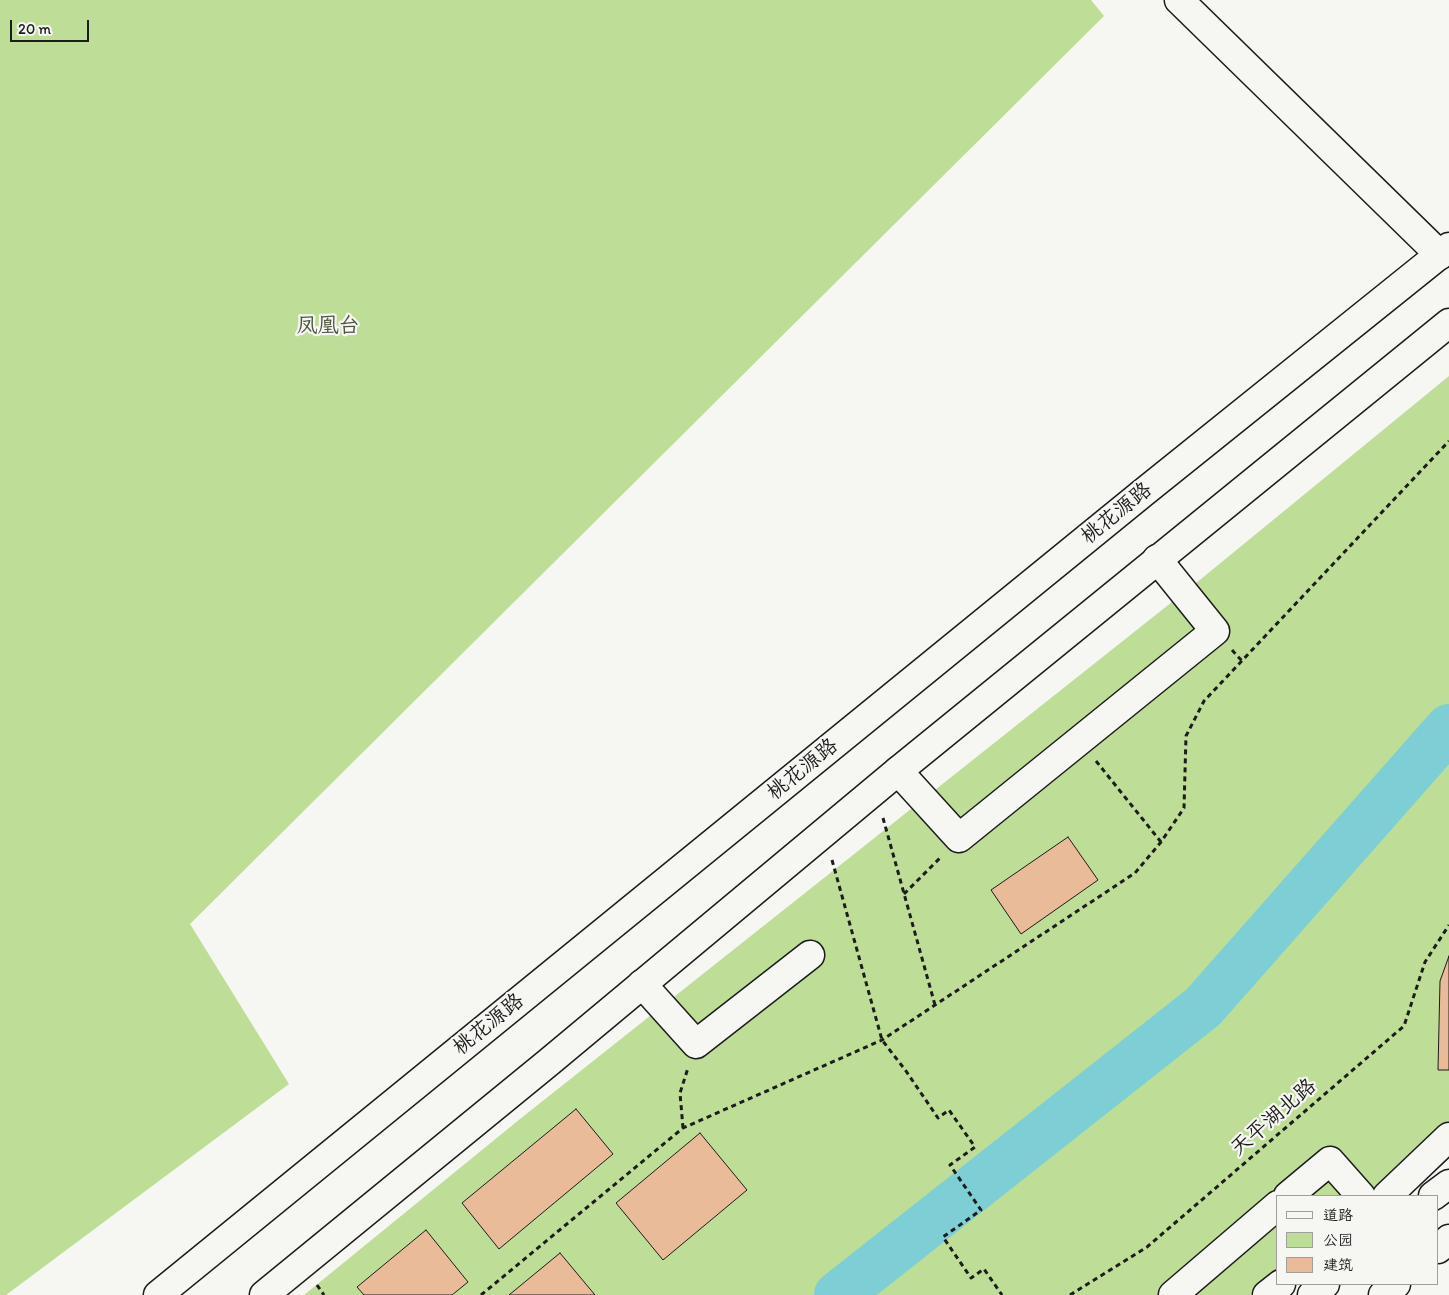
<!DOCTYPE html>
<meta charset="utf-8">
<style>
body{margin:0}
#map{position:relative;width:1449px;height:1295px;overflow:hidden;background:#f6f6f2;font-family:Itim,"LXGW WenKai TC",sans-serif}
canvas{display:block}
.legend{position:absolute;left:1276px;top:1195px;width:162px;height:90px;box-sizing:border-box;background:#f6f6f2;border:1px solid #9f9f9c;margin:0;padding:6px 9px;list-style:none;font-size:15px;color:#1c1c1c}
.legend li{display:flex;align-items:center;gap:10px;height:25px}
.legend b{width:25px;border:1px solid #9f9f9c}
.scale{position:absolute;left:10px;top:20px;width:79px;height:22px;box-sizing:border-box;border:2px solid #1c1c1c;border-top:0;padding-left:6px;font-size:15px;line-height:18px;white-space:nowrap;color:#1c1c1c;-webkit-text-stroke:4px #f6f6f2;paint-order:stroke}
</style>
<div id="map">
<canvas width="1449" height="1295"></canvas>
<ul class="legend">
<li><b style="height:6px;background:#f6f6f2"></b>道路</li>
<li><b style="height:14px;background:#bede97"></b>公园</li>
<li><b style="height:14px;background:#e9bb99"></b>建筑</li>
</ul>
<div class="scale">20 m</div>
</div>
<script>
const context = document.querySelector('canvas').getContext('2d');
context.lineJoin = 'round';
function fillPath(path, color) {
  context.fillStyle = color;
  context.fill(path, 'evenodd');
}
function poly(rows) {
  const path = new Path2D();
  for (const r of rows) {
    path.moveTo(r[0], r[1]);
    for (let i = 2; i < r.length; i += 2) path.lineTo(r[i], r[i + 1]);
  }
  return path;
}
function trace(path, color, width, dash) {
  context.strokeStyle = color;
  context.lineWidth = width;
  context.lineCap = dash ? 'butt' : 'round';
  context.setLineDash(dash || []);
  context.stroke(path);
}
function drawText(font, color, halo, rows, align = 'center') {
  context.font = font + ' Itim,"LXGW WenKai TC",sans-serif';
  context.lineWidth = 4.5;
  context.setLineDash([]);
  context.textBaseline = 'middle';
  context.strokeStyle = halo;
  context.fillStyle = color;
  for (const [text, x, y, turn = 0] of rows) {
    context.save();
    context.translate(x, y);
    context.rotate((+turn || 0) * Math.PI / 180);
    context.textAlign = isNaN(turn) ? turn : align;
    if (halo) context.strokeText(text, 0, 0);
    context.fillText(text, 0, 0);
    context.restore();
  }
}
const green = poly([
 [0,0,1091,0,1104,16,190,924,289,1084,6,1295,0,1295],
 [1449,376,1449,1139,1376,1196,1278,1196,1278,1273,1250,1295,304,1295,520,1119,1201,579]
]);
const river = poly([
 [838,1295,1203,1007,1449,728]
]);
const building = poly([
 [1068,837,1098,880,1021,934,991,890,1068,837],
 [1449,956,1449,1070,1438,1070,1440,981,1449,956],
 [576,1109,613,1154,499,1249,462,1203,576,1109],
 [700,1133,747,1190,663,1260,616,1203,700,1133],
 [426,1230,468,1282,452,1295,364,1295,357,1287,426,1230],
 [560,1253,595,1295,509,1295,560,1253]
]);
const path = poly([
 [1232,650,1242,661],
 [1096,761,1161,842],
 [883,818,935,1005],
 [832,860,882,1040,906,1071,938,1118,949,1110,975,1147,950,1165,981,1210,943,1237,971,1278,984,1269,1002,1295],
 [904,894,941,857],
 [683,1128,680,1093,688,1068],
 [317,1285,324,1295],
 [481,1295,683,1128,882,1040,1135,873,1161,842,1184,808,1186,736,1204,701,1449,441],
 [1070,1295,1147,1247,1404,1026,1425,962,1449,925]
]);
const minor = poly([
 [1179,0,1440,255],
 [898,771,959,838,1215,631,1157,559],
 [642,984,696,1044,810,955],
 [1288,1196,1330,1161,1361,1196],
 [1387,1196,1449,1137],
 [1173,1295,1278,1205],
 [1267,1295,1281,1284]
]);
const major = poly([
 [1433,1196,1449,1184],
 [1438,1249,1449,1239],
 [158,1295,1144,492,1449,247],
 [264,1295,549,1062,898,771,1449,323],
 [1312,1295,1325,1284],
 [1383,1295,1396,1284]
]);
const parkNames = [
 ["凤凰台",328,327]
];
const streetNames = [
 ["桃花源路",1117,514,-39],
 ["桃花源路",803,770,-39],
 ["桃花源路",489,1025,-39],
 ["天平湖北路",1274,1118,-41]
];
fillPath(green, '#bede97');
trace(river, '#7dced5', 48);
fillPath(building, '#e9bb99');
trace(building, '#1c1c1c', 1);
trace(minor, '#1c1c1c', 31);
trace(major, '#1c1c1c', 31);
trace(path, '#1c1c1c', 3, [5, 4]);
trace(minor, '#f6f6f2', 28);
trace(major, '#f6f6f2', 28);
drawText('21px', '#4d5641', '#f6f6f2', parkNames);
drawText('21px', '#1c1c1c', '#f6f6f2', streetNames);
</script>
